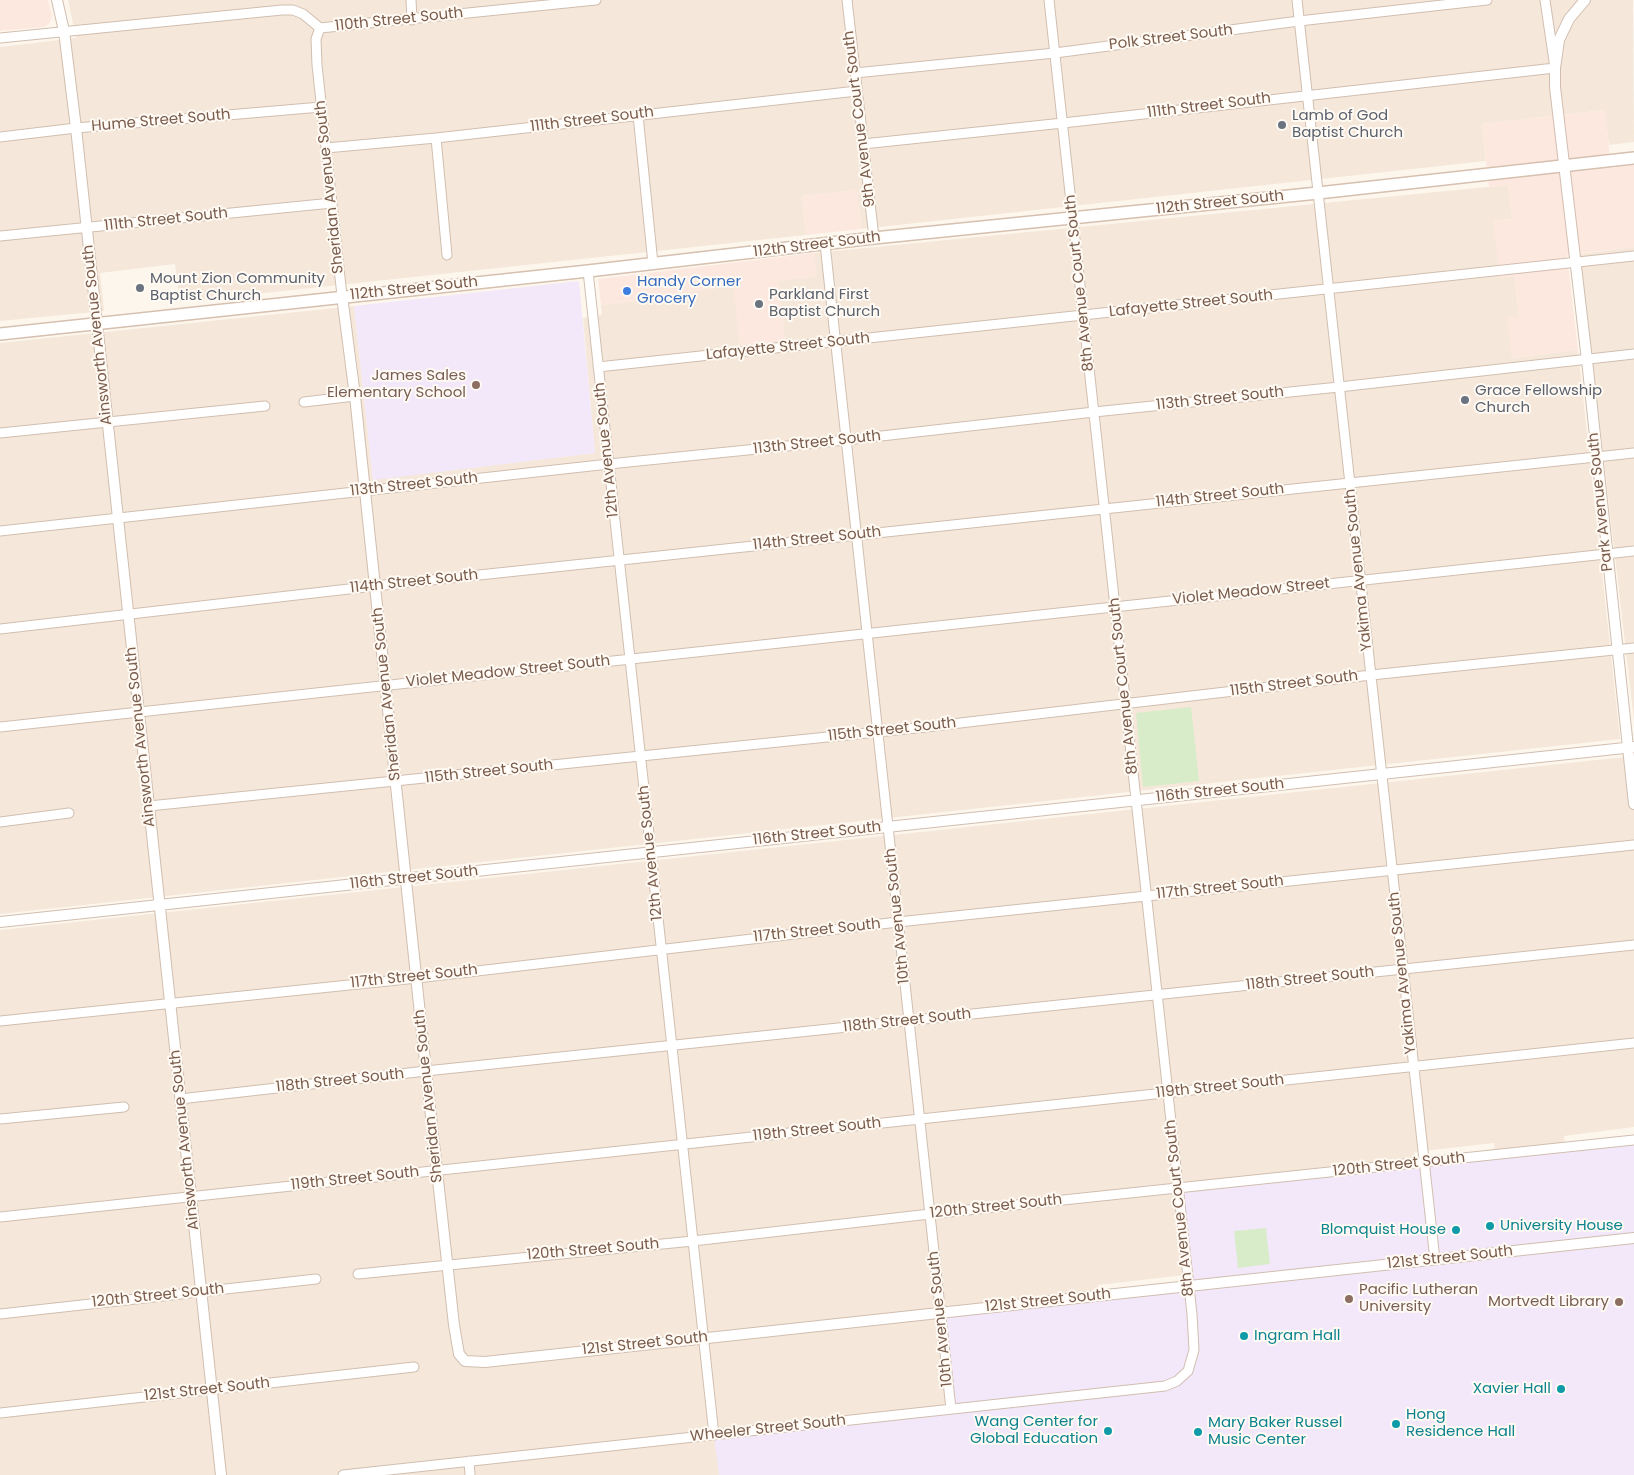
<!DOCTYPE html>
<style>
body{margin:0}
canvas{display:block;background:#fdf6ec}
</style>
<canvas width="1634" height="1475"></canvas>
<script>
const context = document.querySelector('canvas').getContext('2d');
context.lineJoin = 'round';
function fillPath(path, color) {
  context.fillStyle = color;
  context.fill(path, 'evenodd');
}
function poly(rows) {
  const path = new Path2D();
  for (const r of rows) {
    path.moveTo(r[0], r[1]);
    for (let i = 2; i < r.length; i += 2) path.lineTo(r[i], r[i + 1]);
  }
  return path;
}
function trace(path, color, width, dash) {
  context.strokeStyle = color;
  context.lineWidth = width;
  context.lineCap = dash ? 'butt' : 'round';
  context.setLineDash(dash || []);
  context.stroke(path);
}
function drawText(font, color, halo, rows, align = 'center') {
  context.font = font + ' Poppins,sans-serif';
  context.lineWidth = 4;
  context.setLineDash([]);
  context.textBaseline = 'middle';
  context.strokeStyle = halo;
  context.fillStyle = color;
  for (const [text, x, y, turn = 0] of rows) {
    context.save();
    context.translate(x, y);
    context.rotate((+turn || 0) * Math.PI / 180);
    context.textAlign = isNaN(turn) ? turn : align;
    if (halo) context.strokeText(text, 0, 0);
    context.fillText(text, 0, 0);
    context.restore();
  }
}
const residential = poly([
 [68,0,1633,0,1634,142,1609,145,1604,110,1482,124,1486,161,861,229,857,190,802,196,806,235,180,302,175,264,100,273,104,311,0,321,0,47,76,38],
 [1508,185,1512,219,1494,221,1500,277,1515,276,1519,317,1508,318,1512,358,1578,350,1620,739,0,914,0,343,354,306,373,479,595,453,583,318,602,315,601,305,644,300,644,297,733,286,785,341,778,281,816,276,814,253],
 [1634,247,1634,721,1580,254],
 [1634,756,1634,1127,1564,1136,1575,1234,1505,1242,1494,1143,1414,1152,1420,1210,1237,1269,1098,1285,1109,1379,836,1475,0,1475,0,930]
]);
const commercial = poly([
 [0,0,48,0,52,16,49,24,44,27,0,31],
 [1605,110,1611,168,1634,165,1634,247,1567,255,1578,350,1512,358,1507,318,1519,317,1515,276,1500,278,1493,221,1512,219,1508,185,1489,187,1482,124],
 [857,190,861,229,806,235,802,196],
 [814,253,817,276,778,281,785,341,740,346,733,286,644,297,644,300,601,305,598,279]
]);
const education = poly([
 [579,281,595,453,373,480,354,306],
 [1634,1143,1634,1475,719,1475,714,1435,951,1409,940,1312,1189,1285,1193,1273,1183,1193]
]);
const green = poly([
 [1191,707,1199,781,1143,787,1136,713],
 [1266,1228,1270,1264,1238,1268,1234,1231]
]);
const minor = poly([
 [411,0,412,20],
 [847,0,874,238],
 [1297,0,1435,1260],
 [320,28,316,39,317,65,342,296],
 [0,38,282,10,293,10,303,14,320,28,596,0],
 [855,73,1055,53,1299,21,1487,0],
 [638,115,653,264],
 [0,137,76,128,321,107],
 [436,138,447,255],
 [863,144,1063,123,1555,68,1545,0],
 [326,148,436,138,857,91],
 [0,236,332,203],
 [825,244,951,1409],
 [588,271,714,1435],
 [598,367,1634,256],
 [304,402,355,396],
 [0,433,265,406],
 [0,531,609,464,846,440,1094,412,1339,387,1634,354],
 [0,629,375,586,1634,453],
 [0,727,1634,551],
 [149,806,926,727,1371,675,1634,648],
 [0,822,69,813],
 [0,1021,417,978,898,922,1634,845],
 [180,1099,426,1071,1634,945],
 [0,1119,124,1107],
 [0,1217,1634,1043],
 [358,1274,693,1241,930,1214,1634,1140],
 [0,1314,316,1279],
 [0,1413,414,1367],
 [469,1461,470,1475],
 [343,1475,1165,1386,1177,1381,1188,1371,1194,1350,1192,1314,1049,0]
]);
const tertiary = poly([
 [57,0,64,31,76,128,221,1475],
 [1585,0,1569,19,1559,40,1555,68,1555,87,1587,360,1634,804],
 [342,296,355,396,426,1071,454,1325,459,1354,465,1361,485,1362,1634,1238],
 [0,922,1634,747]
]);
const secondary = poly([
 [0,334,588,271,874,238,1318,193,1634,158]
]);
const markers = [
 [1282,125,5,"#6b7280"],
 [140,288,5,"#6b7280"],
 [627,291,5,"#3f7fe0"],
 [759,304,5,"#6b7280"],
 [476,385,5,"#8d6e63"],
 [1465,400,5,"#6b7280"],
 [1490,1226,5,"#0f9aa8"],
 [1456,1230,5,"#0f9aa8"],
 [1349,1299,5,"#8d6e63"],
 [1619,1302,5,"#8d6e63"],
 [1244,1336,5,"#0f9aa8"],
 [1561,1389,5,"#0f9aa8"],
 [1396,1424,5,"#0f9aa8"],
 [1108,1431,5,"#0f9aa8"],
 [1198,1432,5,"#0f9aa8"]
];
const streetNames = [
 ["110th Street South",399,20,-6],
 ["Polk Street South",1171,38,-7],
 ["111th Street South",1209,106,-7],
 ["9th Avenue Court South",860,119,-97],
 ["111th Street South",592,120,-7],
 ["Hume Street South",161,121,-5],
 ["Sheridan Avenue South",330,187,-96],
 ["112th Street South",1220,203,-6],
 ["111th Street South",166,220,-6],
 ["112th Street South",817,245,-7],
 ["8th Avenue Court South",1080,283,-96],
 ["112th Street South",414,289,-6],
 ["Lafayette Street South",1191,304,-6],
 ["Ainsworth Avenue South",98,335,-96],
 ["Lafayette Street South",788,347,-6],
 ["113th Street South",1220,399,-6],
 ["113th Street South",817,443,-6],
 ["12th Avenue South",607,450,-96],
 ["113th Street South",414,485,-6],
 ["114th Street South",1220,496,-6],
 ["Park Avenue South",1601,502,-96],
 ["114th Street South",817,539,-6],
 ["Yakima Avenue South",1359,570,-96],
 ["114th Street South",414,582,-6],
 ["Violet Meadow Street",1251,592,-6],
 ["Violet Meadow Street South",508,672,-6],
 ["115th Street South",1294,684,-7],
 ["8th Avenue Court South",1124,686,-96],
 ["Sheridan Avenue South",387,694,-96],
 ["115th Street South",892,730,-6],
 ["Ainsworth Avenue South",141,737,-96],
 ["115th Street South",489,772,-6],
 ["116th Street South",1220,791,-6],
 ["116th Street South",817,834,-6],
 ["12th Avenue South",651,853,-96],
 ["116th Street South",414,878,-6],
 ["117th Street South",1220,888,-6],
 ["10th Avenue South",898,916,-96],
 ["117th Street South",817,931,-6],
 ["Yakima Avenue South",1403,973,-96],
 ["117th Street South",414,977,-6],
 ["118th Street South",1310,979,-6],
 ["118th Street South",907,1021,-6],
 ["118th Street South",340,1081,-6],
 ["119th Street South",1220,1087,-6],
 ["Sheridan Avenue South",429,1096,-96],
 ["119th Street South",817,1130,-6],
 ["Ainsworth Avenue South",185,1140,-96],
 ["120th Street South",1399,1165,-6],
 ["119th Street South",355,1179,-6],
 ["120th Street South",996,1207,-6],
 ["8th Avenue Court South",1180,1208,-96],
 ["120th Street South",593,1250,-5],
 ["121st Street South",1450,1258,-6],
 ["120th Street South",158,1296,-6],
 ["121st Street South",1048,1301,-6],
 ["10th Avenue South",941,1319,-96],
 ["121st Street South",645,1344,-6],
 ["121st Street South",207,1390,-6],
 ["Wheeler Street South",768,1429,-6]
];
const worshipNames = [
 ["Lamb of God",1292,116],
 ["Baptist Church",1292,133],
 ["Mount Zion Community",150,279],
 ["Baptist Church",150,296],
 ["Parkland First",769,295],
 ["Baptist Church",769,312],
 ["Grace Fellowship",1475,391],
 ["Church",1475,408]
];
const shopNames = [
 ["Handy Corner",637,282],
 ["Grocery",637,299]
];
const educationNames = [
 ["James Sales",466,376],
 ["Elementary School",466,393],
 ["Pacific Lutheran",1359,1290,"left"],
 ["University",1359,1307,"left"],
 ["Mortvedt Library",1609,1302]
];
const cultureNames = [
 ["University House",1500,1226],
 ["Blomquist House",1446,1230,"right"],
 ["Ingram Hall",1254,1336],
 ["Xavier Hall",1551,1389,"right"],
 ["Hong",1406,1415],
 ["Residence Hall",1406,1432],
 ["Wang Center for",1098,1422,"right"],
 ["Global Education",1098,1439,"right"],
 ["Mary Baker Russel",1208,1423],
 ["Music Center",1208,1440]
];
fillPath(residential, '#f5e8da');
fillPath(commercial, '#fde8e0');
fillPath(education, '#f3e8fa');
fillPath(green, '#d8ecc9');
trace(minor, '#d1beb0', 11);
trace(tertiary, '#d1beb0', 12);
trace(secondary, '#d6c0b0', 14);
trace(minor, '#fff', 9);
trace(tertiary, '#fff', 10);
trace(secondary, '#fff', 11);
for (const [x, y, r, color] of markers) {
  const dot = new Path2D();
  dot.arc(x, y, r, 0, 2 * Math.PI);
  context.fillStyle = color;
  context.fill(dot);
  trace(dot, '#fffaf3', 2);
}
drawText('15px', '#7a5c4d', '#fffaf3', streetNames);
drawText('15px', '#5b616d', '#fffaf3', worshipNames, 'left');
drawText('15px', '#366cbe', '#fffaf3', shopNames, 'left');
drawText('15px', '#785e54', '#fffaf3', educationNames, 'right');
drawText('15px', '#0d838f', '#fffaf3', cultureNames, 'left');
</script>
